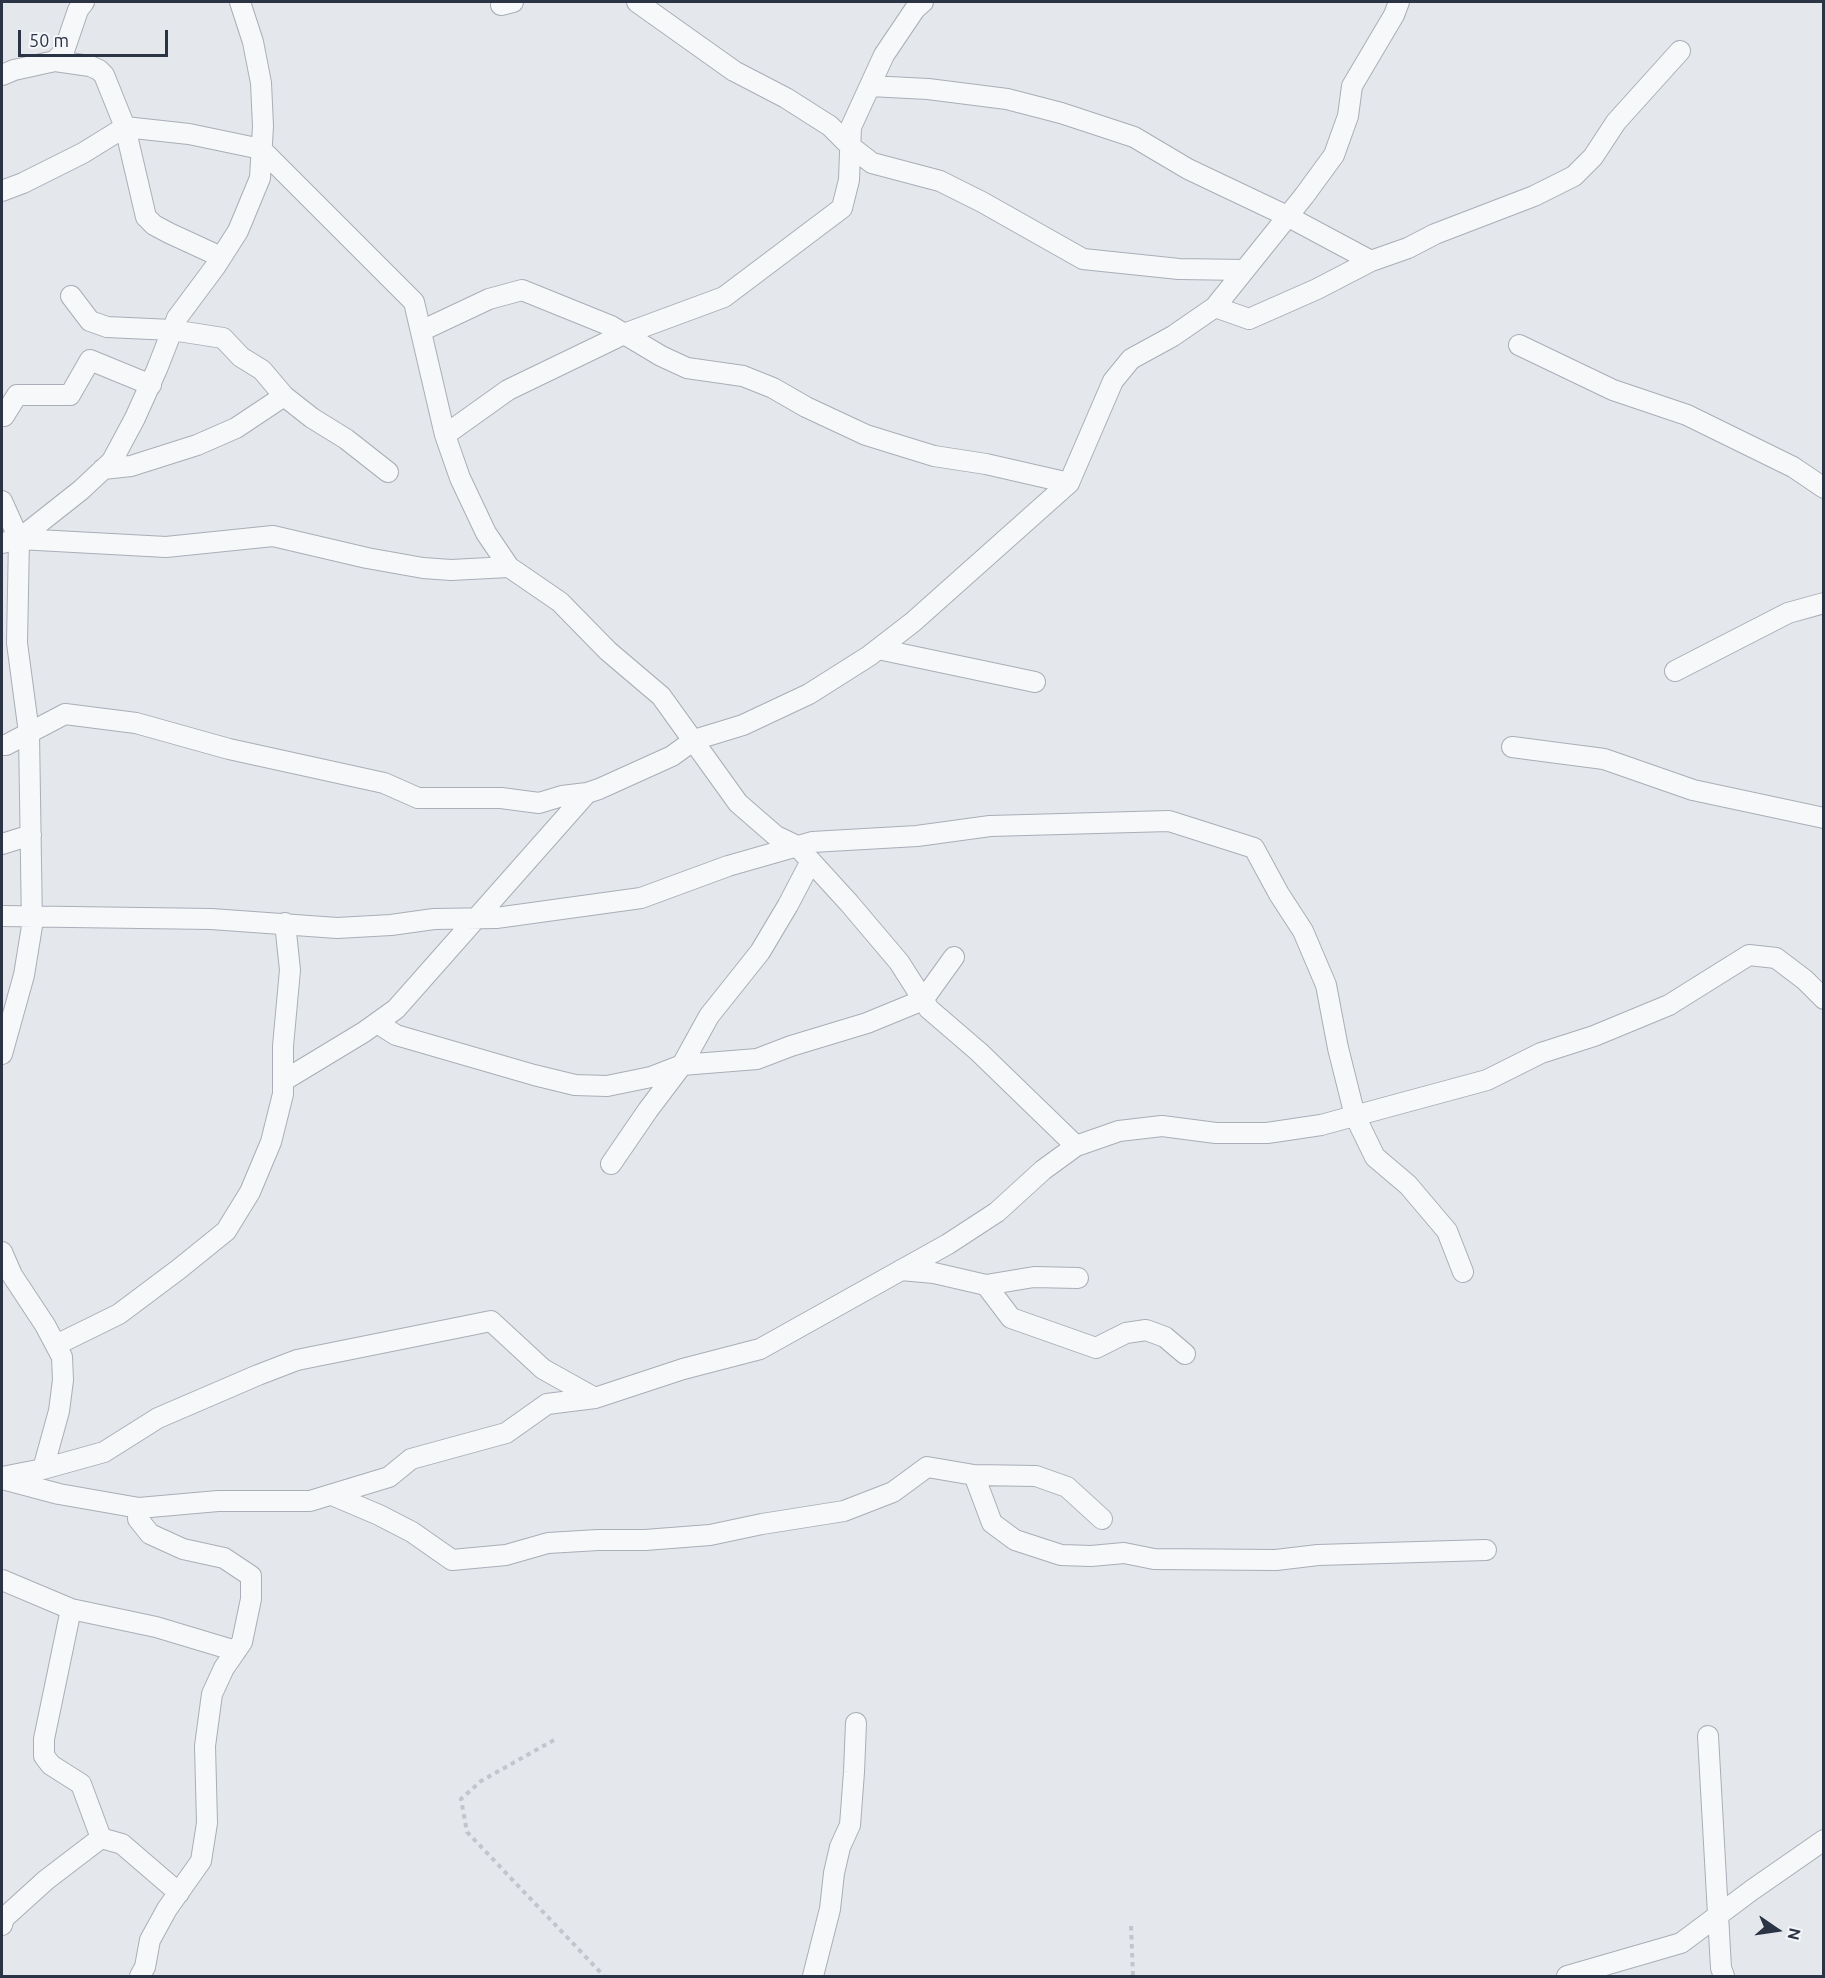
<!DOCTYPE html>
<style>
body{margin:0}
#map{position:relative;width:1825px;height:1978px;overflow:hidden;background:#e4e7ec;font-family:Ubuntu,sans-serif}
canvas{display:block}
.frame{position:absolute;inset:0;border:3px solid #2b3445;pointer-events:none}
.north{position:absolute;left:1747px;top:1900px;width:60px;height:60px;-webkit-text-stroke:4px #f4f6f9;paint-order:stroke;rotate:103deg;font-size:16px;font-weight:700;line-height:24px;text-align:center;color:#2b3445}
.north::after{content:'';display:block;margin:auto;width:21px;height:27px;background:#2b3445;clip-path:polygon(50% 0,100% 100%,50% 72%,0 100%)}
.scale{position:absolute;left:18px;top:30px;width:150px;height:27px;box-sizing:border-box;border:3px solid #2b3445;border-top:0;padding-left:8px;font-size:18px;line-height:21px;white-space:nowrap;color:#2b3445;-webkit-text-stroke:4px #f4f6f9;paint-order:stroke}
</style>
<div id="map">
<canvas width="1825" height="1978"></canvas>
<div class="frame"></div>
<div class="north">N</div>
<div class="scale">50 m</div>
</div>
<script>
const context = document.querySelector('canvas').getContext('2d');
context.lineJoin = 'round';
function poly(rows) {
  const path = new Path2D();
  for (const r of rows) {
    path.moveTo(r[0], r[1]);
    for (let i = 2; i < r.length; i += 2) path.lineTo(r[i], r[i + 1]);
  }
  return path;
}
function trace(path, color, width, dash) {
  context.strokeStyle = color;
  context.lineWidth = width;
  context.lineCap = dash ? 'butt' : 'round';
  context.setLineDash(dash || []);
  context.stroke(path);
}
const path = poly([
 [554,1740,481,1781,461,1799,467,1832,604,1976],
 [1131,1926,1133,1976]
]);
const street = poly([
 [637,2,734,71,786,98,830,126,850,146,872,163,940,181,982,202,1083,259,1179,269,1244,270],
 [501,5,513,2],
 [55,61,90,66,99,70,104,75,125,127,146,217,154,225,169,233,221,257],
 [2,75,14,70,55,61,64,51,78,10,84,2],
 [870,86,928,89,1007,99,1061,113,1134,137,1188,169,1287,216,1371,261],
 [2,191,23,183,83,153,125,127,189,134,261,149,414,302,445,435,460,478,486,533,509,567,560,602,608,651,661,696,738,803,776,836,797,846,849,903,899,962,929,1009,979,1052,1076,1146],
 [71,296,90,321,107,327,172,330,223,338,241,357,262,370,284,396,312,418,346,439,388,472],
 [1215,307,1249,319,1317,289,1371,261,1408,248,1435,234,1534,196,1574,176,1593,157,1616,122,1680,51],
 [421,331,489,299,522,290,611,326,661,356,687,368,743,376,773,388,806,407,866,435,934,456,986,464,1069,483],
 [1519,345,1613,390,1687,415,1793,467,1824,488],
 [2,416,4,416,17,395,70,395,90,360,151,385],
 [445,435,508,390,624,334,724,297,842,208,849,180,851,127,884,55,915,9,923,2],
 [103,469,131,466,197,445,236,428,284,396],
 [2,501,19,539,17,643,29,733,32,926,24,975,2,1054],
 [19,539,166,547,273,536,367,558,423,568,451,570,509,567],
 [2,543,19,539,81,490,112,461,135,418,157,369,177,318,215,267,238,231,260,178,263,126,261,83,253,42,240,2],
 [878,649,1035,682],
 [1675,671,1788,613,1824,603],
 [2,745,6,745,65,714,136,723,229,749,384,783,418,798,501,798,539,803,562,796,587,793,599,789,672,756,694,740,743,725,809,694,869,656,913,622,1069,483,1113,381,1131,359,1173,336,1215,307,1304,196,1334,155,1348,116,1352,86,1394,15,1399,2],
 [1512,747,1604,759,1693,790,1824,818],
 [2,844,31,835],
 [2,916,211,919,337,928,391,925,434,919,496,918,641,898,728,866,812,842,917,836,990,826,1169,821,1254,848,1279,894,1303,931,1326,985,1338,1048,1355,1116,1375,1157,1408,1185,1447,1231,1463,1272],
 [377,1023,396,1035,534,1075,575,1085,607,1086,651,1077,682,1065,757,1059,791,1046,867,1023,923,1000,954,957],
 [283,1081,364,1032,396,1009,587,793],
 [611,1164,648,1110,682,1065,709,1016,760,952,788,905,811,861],
 [2,1252,12,1275,45,1325,62,1357,63,1380,59,1411,43,1469],
 [901,1270,934,1273,986,1285,1011,1318,1096,1348,1126,1333,1146,1330,1165,1337,1185,1354],
 [986,1285,1034,1277,1078,1278],
 [56,1345,119,1314,179,1269,226,1231,250,1192,271,1142,283,1094,283,1046,290,970,285,923],
 [974,1475,992,1523,1015,1540,1061,1555,1091,1556,1124,1553,1154,1559,1276,1560,1318,1555,1486,1550],
 [2,1477,43,1469,104,1452,158,1418,258,1375,297,1360,491,1321,543,1369,595,1398],
 [2,1479,59,1494,139,1508,218,1501,310,1501,389,1477,411,1459,506,1433,547,1404,595,1398,683,1369,760,1349,948,1244,997,1212,1043,1170,1076,1146,1119,1131,1162,1126,1216,1133,1267,1133,1321,1125,1487,1080,1541,1053,1594,1036,1669,1005,1749,955,1776,958,1805,980,1824,999],
 [332,1495,379,1515,412,1532,452,1560,506,1555,548,1543,598,1540,645,1540,710,1535,762,1524,844,1511,893,1492,927,1467,974,1475,1036,1476,1067,1487,1102,1519],
 [139,1508,138,1519,150,1534,183,1549,224,1558,251,1576,251,1599,242,1642,224,1668,212,1694,205,1746,207,1823,201,1861,167,1909,150,1940,145,1967,140,1976],
 [2,1580,71,1609,156,1627,236,1651],
 [71,1609,44,1739,44,1756,51,1765,81,1784,101,1838],
 [1708,1736,1721,1968,1724,1976],
 [2,1925,4,1918,46,1880,101,1838,122,1844,179,1893],
 [813,1976,830,1909,834,1873,840,1847,850,1825,854,1772,856,1723],
 [1567,1976,1681,1943,1752,1890,1824,1840]
]);
trace(street, '#a9aeb7', 22);
trace(path, '#c2c5cb', 4, [4.5, 4.5]);
trace(street, '#f7f8fa', 20);
</script>
